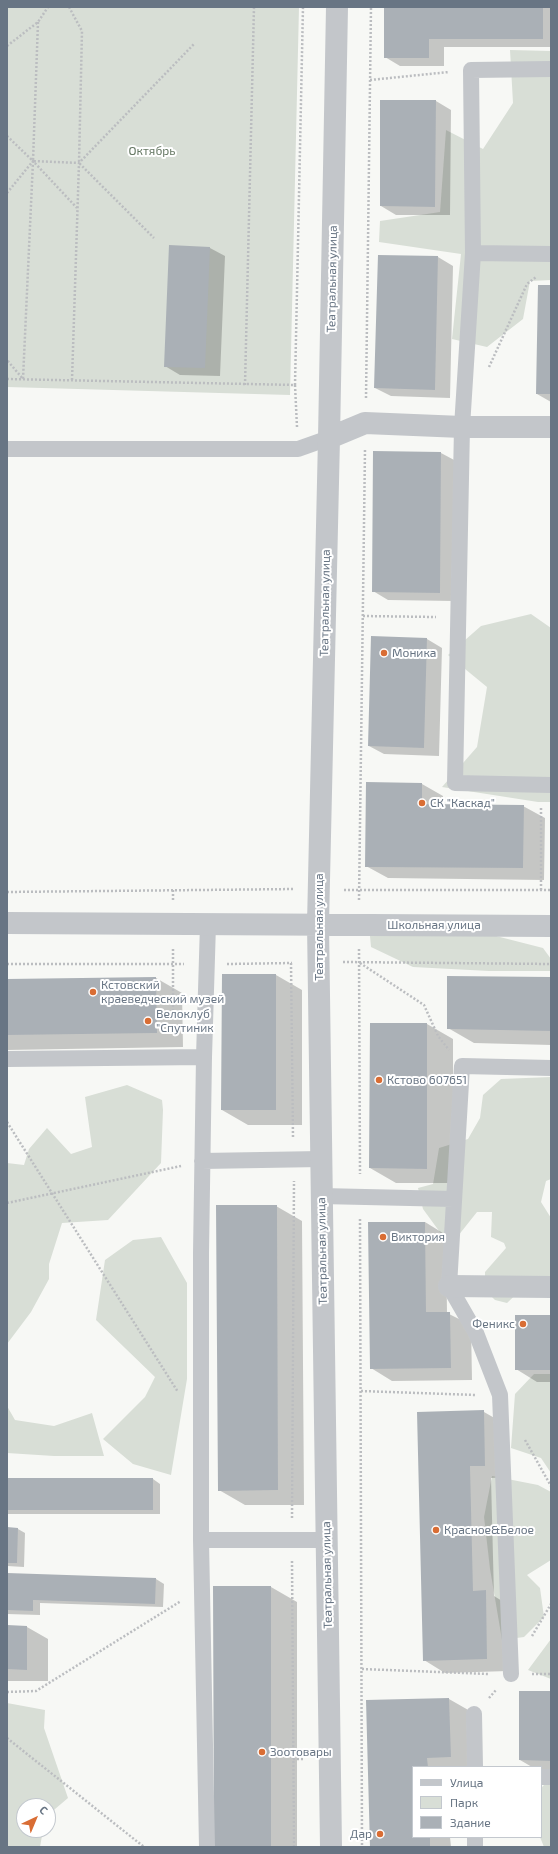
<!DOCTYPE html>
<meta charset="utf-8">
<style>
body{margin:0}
#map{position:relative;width:558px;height:1854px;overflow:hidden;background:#f7f8f5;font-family:"Exo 2",sans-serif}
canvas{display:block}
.frame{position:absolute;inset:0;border:8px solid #687584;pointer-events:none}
.legend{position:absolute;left:412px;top:1766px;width:130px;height:72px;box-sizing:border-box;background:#fff;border:1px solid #c3c8ce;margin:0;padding:5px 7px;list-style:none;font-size:12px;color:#687584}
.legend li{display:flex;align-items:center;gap:8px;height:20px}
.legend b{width:20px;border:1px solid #c3c8ce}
.north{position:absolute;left:16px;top:1798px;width:40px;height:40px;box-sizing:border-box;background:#fff;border:1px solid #c3c8ce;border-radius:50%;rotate:44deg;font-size:11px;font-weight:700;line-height:16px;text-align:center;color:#687584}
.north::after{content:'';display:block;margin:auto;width:14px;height:18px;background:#d96d34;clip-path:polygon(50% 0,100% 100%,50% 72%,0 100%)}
</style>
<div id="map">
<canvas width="558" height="1854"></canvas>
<div class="frame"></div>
<ul class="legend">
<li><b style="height:5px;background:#c3c6ca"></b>Улица</li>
<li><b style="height:11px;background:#d8ded6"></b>Парк</li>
<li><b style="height:11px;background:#aab0b6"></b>Здание</li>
</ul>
<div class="north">С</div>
</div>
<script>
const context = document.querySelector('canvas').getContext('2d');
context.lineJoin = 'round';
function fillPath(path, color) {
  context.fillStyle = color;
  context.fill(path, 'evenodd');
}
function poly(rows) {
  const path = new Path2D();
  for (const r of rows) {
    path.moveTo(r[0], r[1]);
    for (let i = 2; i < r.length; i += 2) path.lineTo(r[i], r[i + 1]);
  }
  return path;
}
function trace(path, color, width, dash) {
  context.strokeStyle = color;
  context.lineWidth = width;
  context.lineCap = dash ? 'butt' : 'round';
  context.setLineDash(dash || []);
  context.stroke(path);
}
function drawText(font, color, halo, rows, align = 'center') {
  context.font = font + ' "Exo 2",sans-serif';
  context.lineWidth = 4;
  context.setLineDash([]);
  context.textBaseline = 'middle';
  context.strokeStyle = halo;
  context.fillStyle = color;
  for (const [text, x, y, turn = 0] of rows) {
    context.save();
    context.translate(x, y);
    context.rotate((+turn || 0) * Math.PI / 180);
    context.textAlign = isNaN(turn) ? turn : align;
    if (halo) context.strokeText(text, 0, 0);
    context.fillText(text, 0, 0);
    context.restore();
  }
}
const green = poly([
 [7,7,299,7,290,395,7,387],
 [510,50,551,51,551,280,530,281,523,319,487,347,452,339,461,254,379,242,380,221,440,212,446,130,483,149,513,103],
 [531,614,551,628,551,802,538,802,442,787,477,747,487,687,448,655,481,626],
 [370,936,496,936,543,948,551,959,551,971,489,971,413,967,371,947],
 [551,1077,551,1179,546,1181,541,1202,551,1218,551,1279,528,1283,507,1303,495,1300,485,1290,485,1272,506,1248,504,1243,491,1237,492,1212,477,1212,450,1246,423,1209,418,1188,433,1184,439,1148,468,1139,480,1118,483,1095,501,1079],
 [127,1085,162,1100,163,1110,161,1163,108,1220,62,1223,49,1264,49,1279,31,1312,7,1344,7,1163,24,1165,29,1149,47,1128,71,1154,92,1147,85,1097],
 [161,1237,187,1283,187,1379,171,1475,133,1464,103,1439,145,1397,155,1377,96,1320,105,1260,133,1240],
 [534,1374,551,1374,551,1473,541,1458,511,1448,515,1394],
 [7,1406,15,1420,54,1426,92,1413,104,1456,54,1456,7,1453],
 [492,1476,538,1485,551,1492,551,1560,527,1575,540,1588,544,1617,524,1637,502,1640,490,1569,484,1517],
 [551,1639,551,1679,528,1670],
 [7,1703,45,1710,44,1728,68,1798,48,1815,48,1806,24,1806,24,1830,43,1830,40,1847,7,1847],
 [551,1778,551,1847,544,1847,540,1837,541,1788]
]);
const shadow = poly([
 [385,7,551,7,551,47,444,47,444,66,400,66,385,57],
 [436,101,451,110,450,215,396,215,381,206],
 [170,246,210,248,225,256,220,376,180,375,165,366],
 [438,257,453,266,450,398,391,396,375,388],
 [551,286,551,402,537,394],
 [374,452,441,453,456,461,454,601,388,600,373,591],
 [372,637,427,639,442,648,439,756,384,754,369,746],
 [422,784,443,796,443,805,523,806,545,818,544,880,388,878,366,866],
 [276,975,302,990,302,1125,248,1125,222,1110],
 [156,978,182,993,183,1047,7,1050,7,980],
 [551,978,551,1045,474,1043,448,1028],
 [370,1024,427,1024,453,1039,453,1183,396,1183,370,1168],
 [276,1206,302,1221,304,1505,245,1505,219,1490],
 [425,1222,446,1235,447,1313,471,1325,472,1380,392,1381,371,1368],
 [551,1316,551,1382,537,1382,516,1369],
 [484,1412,505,1424,506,1477,491,1478,494,1596,507,1604,508,1671,445,1673,424,1660,418,1413],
 [7,1479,153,1479,160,1484,160,1514,7,1514],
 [7,1528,18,1529,25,1533,24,1567,7,1566],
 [7,1574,156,1579,164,1584,163,1607,40,1603,40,1615,7,1614],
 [271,1587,297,1602,297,1847,215,1847],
 [7,1626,27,1627,48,1639,48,1681,7,1681],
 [551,1692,551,1778,541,1772,541,1767,532,1767,520,1760],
 [449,1699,470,1711,471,1767,413,1767,413,1837,450,1837,451,1847,371,1847]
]);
const building = poly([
 [384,7,543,7,543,39,429,39,429,58,384,58],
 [380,100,436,100,435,207,380,206],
 [169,245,210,247,205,368,164,367],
 [378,255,438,256,435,390,374,388],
 [538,285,551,285,551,394,536,394],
 [373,451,441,452,440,593,372,592],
 [371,636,427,638,424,748,368,746],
 [366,782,422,783,422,804,524,805,523,868,365,867],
 [222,974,276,974,276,1110,221,1110],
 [447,976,551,977,551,1031,447,1029],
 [156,977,157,1033,7,1035,7,979],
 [370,1023,427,1023,427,1169,369,1168],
 [216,1205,277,1205,278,1490,218,1491],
 [368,1222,425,1222,426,1312,450,1312,451,1368,370,1369],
 [515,1315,551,1315,551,1370,515,1370],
 [484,1410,485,1466,470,1466,473,1591,486,1590,487,1659,423,1661,417,1412],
 [7,1478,153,1478,153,1510,7,1510],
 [7,1527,18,1528,17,1563,7,1563],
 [7,1573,156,1578,155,1604,33,1600,33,1611,7,1610],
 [213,1586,271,1586,271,1847,214,1847],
 [7,1625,27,1626,27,1670,7,1669],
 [519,1691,551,1691,551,1761,519,1760],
 [449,1698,451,1757,427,1758,428,1767,413,1767,413,1837,430,1837,430,1847,370,1847,366,1700]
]);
const path = poly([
 [69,7,82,31,79,163,154,238],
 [38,22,33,161,79,163],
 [7,46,38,22,48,7],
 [370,80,449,72],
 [7,136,33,161,23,379,7,360],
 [7,193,33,161,77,208],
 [489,367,527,284,536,277],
 [7,379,295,385,303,7],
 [72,380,79,163,194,44],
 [245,385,254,7],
 [295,385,297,427],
 [366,398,371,7],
 [363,616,436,617],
 [344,890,551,890],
 [541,890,541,807],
 [7,892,295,889],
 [173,900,173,890],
 [359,900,365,449],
 [359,949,360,1174],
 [343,962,551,964],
 [291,963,293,1138],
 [360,963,424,1005,438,1036,449,1050],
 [7,964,184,964],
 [227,964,292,963],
 [173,1015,173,949],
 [7,1122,178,1392],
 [7,1203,181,1166],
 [360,1219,362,1847],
 [361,1391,476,1395],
 [525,1440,551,1486],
 [292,1518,294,1181],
 [292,1561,294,1847],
 [532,1636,551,1604],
 [362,1669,489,1674],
 [532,1674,551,1674],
 [7,1692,36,1691,181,1601],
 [489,1698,496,1690],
 [7,1738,144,1847],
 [293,1759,305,1759]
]);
const lane = poly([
 [551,69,471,70,473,253,462,427,455,783,551,785],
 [473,253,551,254],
 [7,449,298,449,329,438],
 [204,1057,201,1253,201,1540,207,1847],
 [7,1059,204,1057,208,924],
 [202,1161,321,1159],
 [321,1196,454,1199],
 [201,1540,327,1540],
 [511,1674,500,1395,476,1333,449,1286,462,1066,551,1068],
 [474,1714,475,1767],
 [541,1777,551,1777],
 [475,1837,475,1847]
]);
const street = poly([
 [329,438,365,423,462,427,551,427],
 [7,923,551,926],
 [449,1286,551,1287],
 [331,1847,318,924,329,438,337,7]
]);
const markers = [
 [384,653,4,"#d96d34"],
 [422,803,4,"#d96d34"],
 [93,992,4,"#d96d34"],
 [148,1021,4,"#d96d34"],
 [379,1080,4,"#d96d34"],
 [383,1237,4,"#d96d34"],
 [523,1324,4,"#d96d34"],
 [436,1530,4,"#d96d34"],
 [262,1752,4,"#d96d34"],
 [380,1834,4,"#d96d34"]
];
const parkNames = [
 ["Октябрь",152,151]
];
const streetNames = [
 ["Театральная улица",332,279,-89],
 ["Театральная улица",325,603,-89],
 ["Школьная улица",434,925],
 ["Театральная улица",319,927,-90],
 ["Театральная улица",322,1251,-91],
 ["Театральная улица",327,1575,-91]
];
const poiNames = [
 ["Моника",392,653],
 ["СК \"Каскад\"",430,803],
 ["Кстовский",101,985],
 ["краеведческий музей",101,999],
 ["Велоклуб",156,1014],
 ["\"Спутиник",156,1028],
 ["Кстово 607651",387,1080],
 ["Виктория",391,1237],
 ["Феникс",515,1324,"right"],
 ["Красное&Белое",444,1530],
 ["Зоотовары",270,1752],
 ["Дар",372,1834,"right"]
];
fillPath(green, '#d8ded6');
fillPath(shadow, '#0003');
fillPath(building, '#aab0b6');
trace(path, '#bbbdc0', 2.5, [2, 2]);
trace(lane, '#c3c6ca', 16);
trace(street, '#c3c6ca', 22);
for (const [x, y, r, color] of markers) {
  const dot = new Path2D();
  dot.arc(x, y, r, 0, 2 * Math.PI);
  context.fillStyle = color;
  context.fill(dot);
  trace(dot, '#fff', 1.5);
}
drawText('12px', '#657763', '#fff', parkNames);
drawText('12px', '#687584', '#fff', streetNames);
drawText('12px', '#687584', '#fff', poiNames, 'left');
</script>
